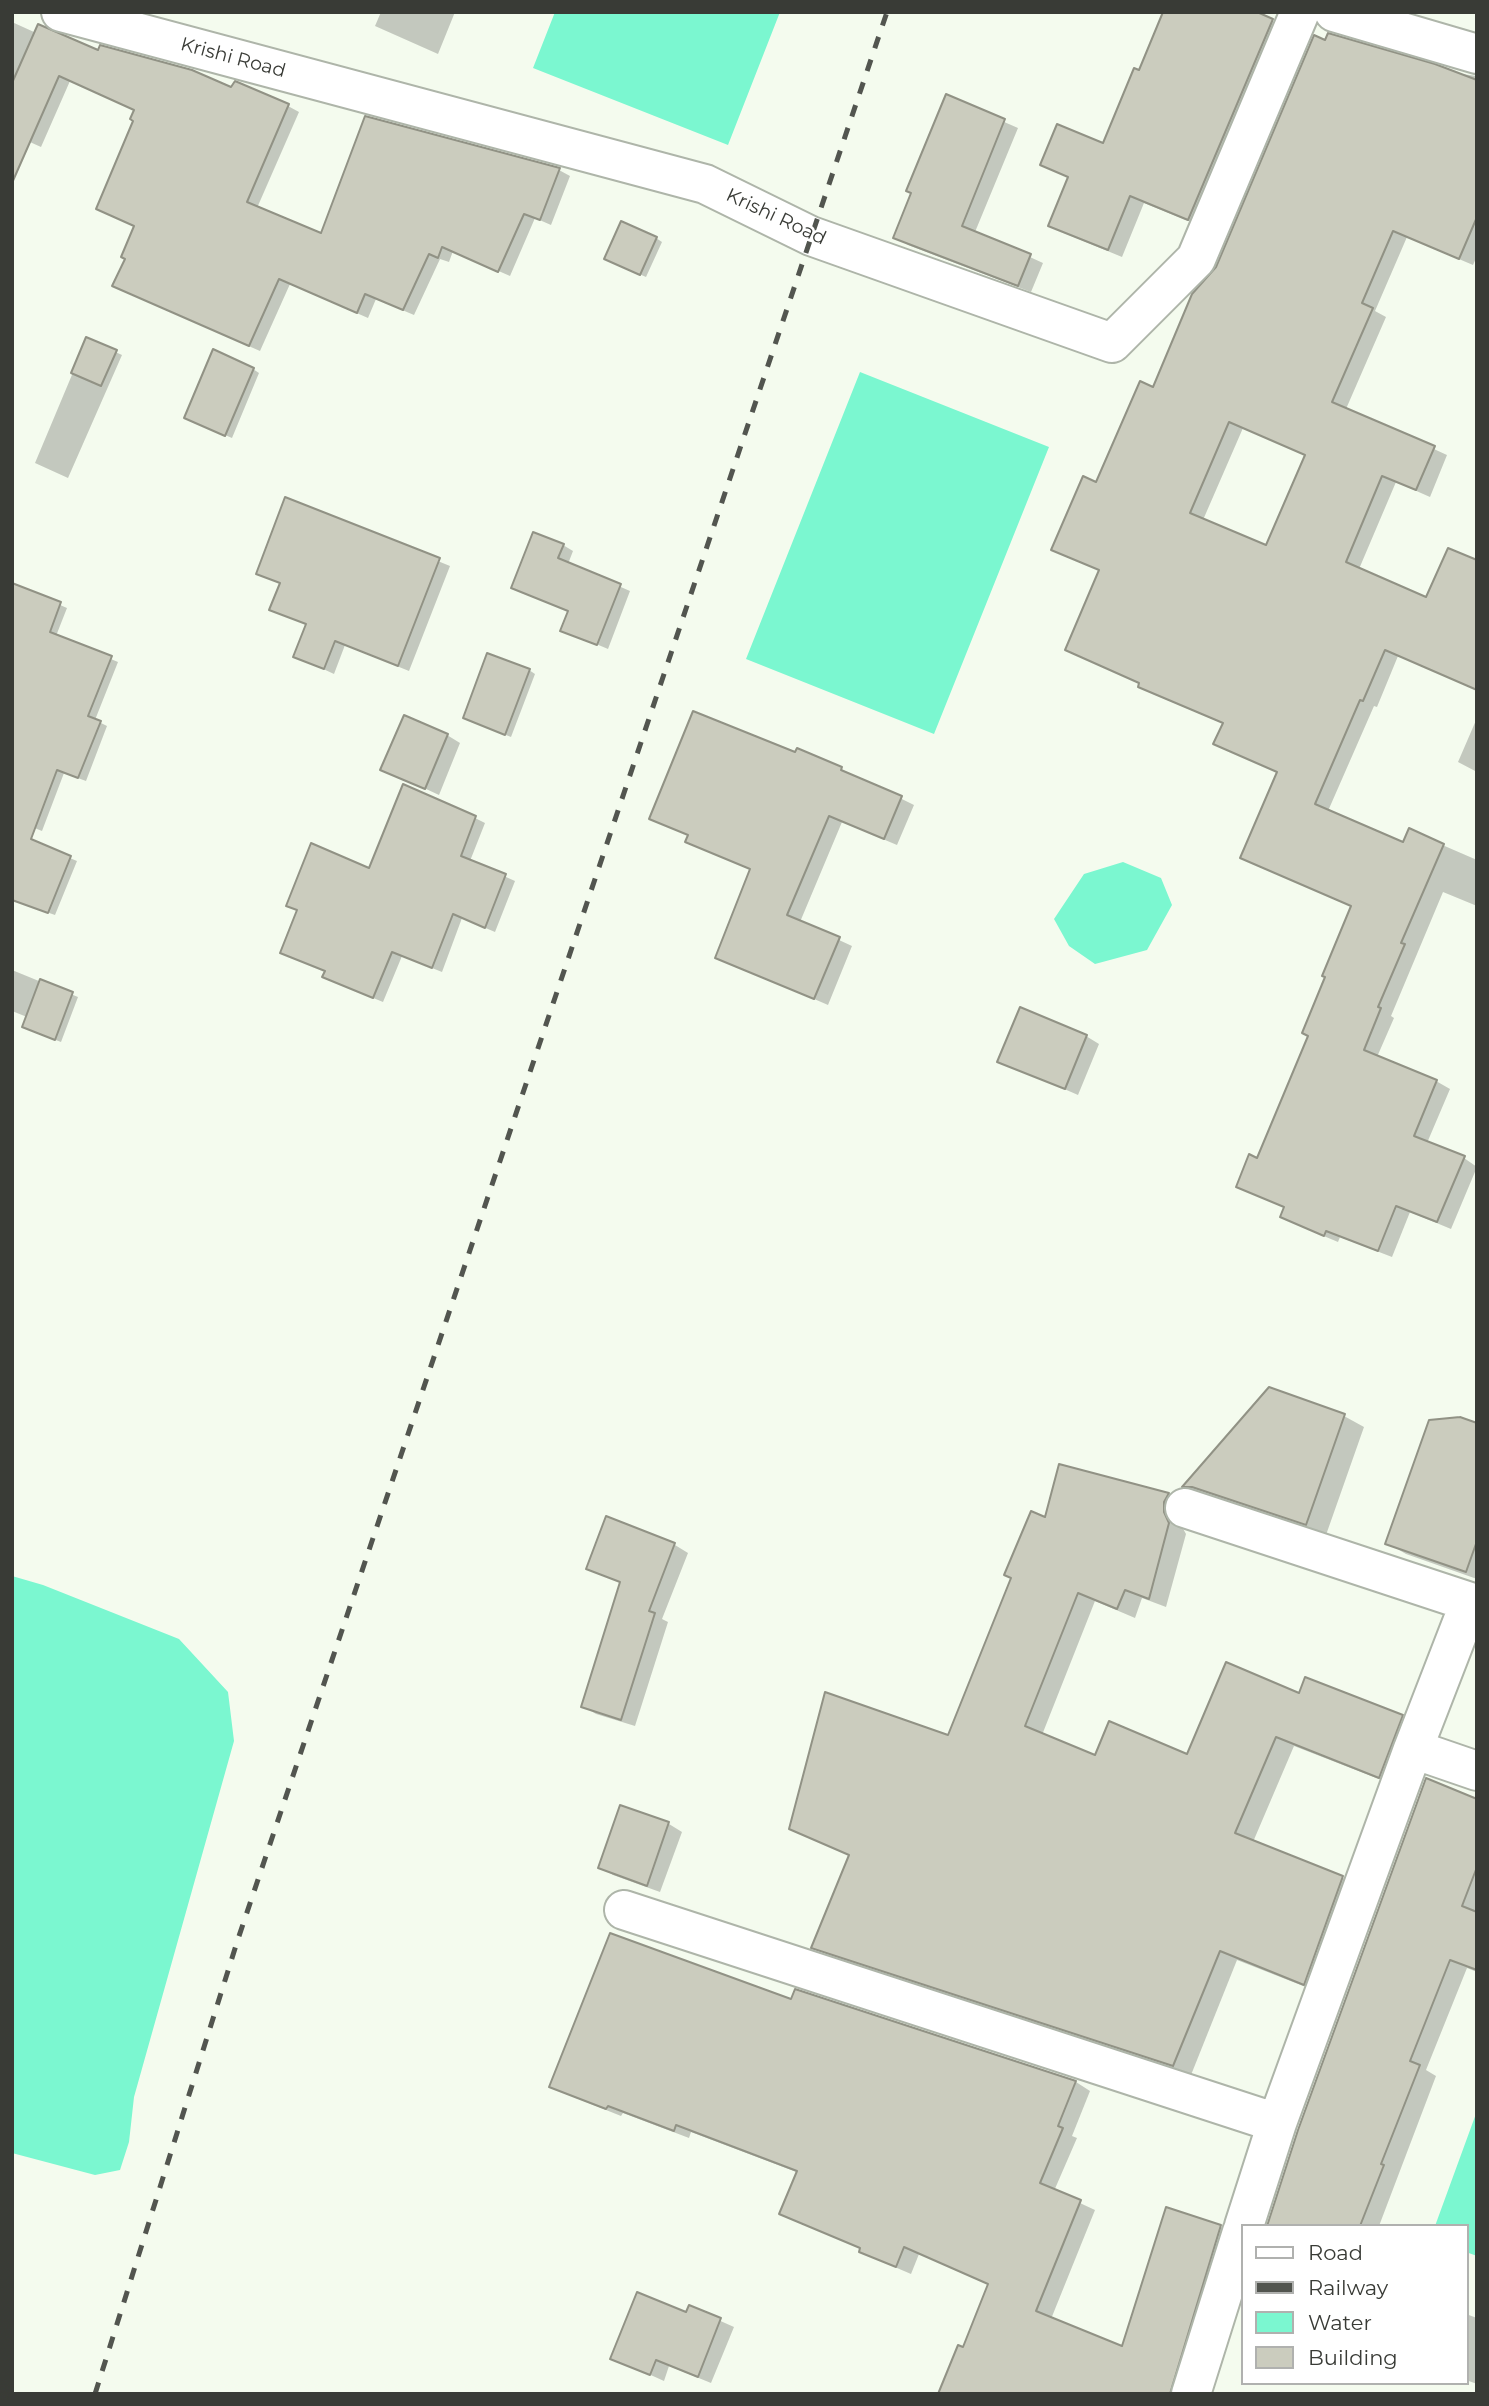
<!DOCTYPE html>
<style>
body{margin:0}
#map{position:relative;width:1489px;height:2406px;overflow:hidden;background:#f4fbee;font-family:Montserrat,sans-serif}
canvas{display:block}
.frame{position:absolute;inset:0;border:14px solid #393b36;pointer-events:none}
.legend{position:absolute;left:1241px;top:2224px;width:228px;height:161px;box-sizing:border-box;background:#fff;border:2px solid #b0b1af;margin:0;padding:9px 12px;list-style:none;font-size:21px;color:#393b36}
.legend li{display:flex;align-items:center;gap:14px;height:35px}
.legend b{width:35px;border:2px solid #b0b1af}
</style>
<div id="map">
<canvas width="1489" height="2406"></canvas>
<div class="frame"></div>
<ul class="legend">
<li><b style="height:9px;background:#fff"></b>Road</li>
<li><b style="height:9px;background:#52554f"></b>Railway</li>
<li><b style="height:19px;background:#7bf7d0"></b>Water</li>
<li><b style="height:19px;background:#cbccbe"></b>Building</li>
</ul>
</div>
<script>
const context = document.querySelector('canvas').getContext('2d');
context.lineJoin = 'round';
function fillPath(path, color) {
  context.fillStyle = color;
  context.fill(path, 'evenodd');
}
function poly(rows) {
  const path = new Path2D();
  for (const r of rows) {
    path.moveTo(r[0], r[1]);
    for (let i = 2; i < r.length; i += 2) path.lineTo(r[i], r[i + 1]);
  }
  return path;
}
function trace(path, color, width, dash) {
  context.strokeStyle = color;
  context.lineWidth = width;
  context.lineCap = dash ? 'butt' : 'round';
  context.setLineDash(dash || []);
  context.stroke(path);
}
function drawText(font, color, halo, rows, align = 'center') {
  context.font = font + ' Montserrat,sans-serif';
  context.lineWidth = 5;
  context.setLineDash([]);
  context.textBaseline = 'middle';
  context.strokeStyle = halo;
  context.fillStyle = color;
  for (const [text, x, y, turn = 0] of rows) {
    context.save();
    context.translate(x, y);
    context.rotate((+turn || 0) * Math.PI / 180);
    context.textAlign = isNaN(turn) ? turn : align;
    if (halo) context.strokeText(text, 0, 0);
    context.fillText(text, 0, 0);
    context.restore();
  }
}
const water = poly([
 [555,12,780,12,728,145,533,68],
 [860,372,1049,447,934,734,746,659],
 [1123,862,1161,878,1172,905,1147,950,1095,964,1069,946,1054,919,1084,874],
 [12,1576,43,1585,179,1639,228,1692,234,1741,134,2097,129,2142,120,2170,95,2175,12,2153],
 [1477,2111,1477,2256,1466,2252,1466,2226,1435,2226]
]);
const shadow = poly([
 [381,12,455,12,438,54,375,26],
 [1253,12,1287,29,1203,227,1144,203,1122,257,1064,233,1050,225,1069,178,1042,165,1104,145,1140,72],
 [12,22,34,32,37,25,99,52,288,106,299,112,257,208,322,235,559,170,570,176,551,225,535,218,510,276,453,251,449,262,440,259,414,315,376,299,368,318,290,284,260,351,125,292,136,226,135,110,70,81,41,147,12,134],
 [1454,73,1477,76,1477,256,1473,265,1407,237,1375,311,1386,317,1346,409,1447,455,1430,497,1396,482,1359,569,1427,599,1477,562,1477,690,1398,656,1377,707,1374,706,1328,811,1404,844,1410,831,1477,860,1477,906,1443,892,1391,1016,1394,1018,1377,1057,1436,1081,1450,1089,1427,1143,1464,1158,1477,1167,1451,1229,1410,1212,1392,1257,1340,1237,1338,1242,1295,1224,1282,1217,1285,1208,1238,1186,1258,1160,1310,1036,1352,907,1242,857,1279,773,1215,744,1224,724,1153,694,1140,686,1141,684,1067,649,1101,571,1054,549,1097,484,1154,389],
 [1243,428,1306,456,1267,548,1203,520],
 [947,97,1018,128,975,232,1043,263,1031,292,908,245,895,237],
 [656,238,662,242,646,277,612,262],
 [87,339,122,355,68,478,35,463],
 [253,369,259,373,232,438,192,421],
 [286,499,450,566,409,671,345,645,334,674,295,656,307,625,271,610,281,584,258,573],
 [563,545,573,551,568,564,630,591,608,649,563,630,570,612,514,588],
 [12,584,67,608,56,636,118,662,95,720,107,726,86,781,64,773,42,831,12,819],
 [529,670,535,674,511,737,471,721],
 [1477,718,1477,772,1458,762],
 [447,735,460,743,439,795,383,769],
 [796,754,841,769,914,805,897,845,842,822,800,922,852,946,828,1005,717,957,751,870,700,848,690,836,651,818],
 [475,818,485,823,470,861,515,881,495,932,462,918,442,972,402,956,383,1002,334,982,326,972,298,911,288,905,370,870],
 [12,834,77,861,55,915,12,900],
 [12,970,78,997,61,1042,30,1030,27,1017,12,1011],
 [1086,1036,1099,1044,1078,1095,1000,1061],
 [1344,1416,1364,1427,1326,1535,1203,1497,1184,1486],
 [1477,1425,1477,1579,1406,1554,1387,1543],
 [1061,1466,1169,1495,1186,1504,1180,1523,1186,1534,1166,1607,1142,1598,1135,1618,1095,1601,1042,1735,1096,1757,1188,1756,1300,1696,1402,1717,1419,1726,1397,1786,1294,1746,1253,1842,1343,1878,1360,1888,1321,1993,1237,1960,1191,2075,831,1957,814,1947,850,1856,791,1828,949,1737,1046,1520],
 [607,1519,675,1545,688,1553,662,1619,668,1622,635,1726,596,1714,583,1706,621,1583,588,1568],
 [1477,1800,1477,1972,1467,1968,1426,2070,1436,2076,1379,2226,1268,2226],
 [621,1807,669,1824,682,1832,660,1892,613,1875,600,1867],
 [796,1991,1076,2082,1090,2091,1072,2136,1077,2138,1054,2191,1095,2210,1051,2319,1123,2348,1167,2209,1221,2227,1235,2235,1185,2394,940,2394,964,2350,989,2285,919,2254,911,2274,876,2259,862,2249,781,2213,799,2173,691,2132,689,2138,623,2113,621,2116,566,2094,551,2086,792,2002],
 [689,2307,734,2327,711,2383,669,2366,664,2381,613,2358,687,2314],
 [1466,2314,1477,2318,1477,2384,1466,2380]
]);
const building = poly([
 [1163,12,1257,12,1273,19,1188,220,1130,196,1108,250,1048,226,1068,177,1040,165,1057,124,1103,143,1134,68,1139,70,1163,12],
 [38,24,98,50,100,45,192,70,231,87,235,81,289,104,247,202,321,233,365,116,560,168,540,220,524,214,498,272,442,247,438,258,429,254,403,310,365,294,357,313,279,279,249,346,112,286,125,259,121,257,134,226,96,209,133,121,130,119,134,110,59,76,12,183,12,83,38,24],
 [1328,33,1435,64,1477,80,1477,217,1459,259,1393,231,1362,303,1373,308,1332,402,1435,446,1416,490,1382,476,1346,562,1426,597,1448,548,1477,560,1477,690,1385,650,1363,701,1360,700,1315,804,1403,842,1409,828,1444,844,1401,943,1405,944,1378,1007,1381,1008,1364,1050,1437,1080,1414,1136,1465,1156,1437,1222,1396,1206,1378,1251,1326,1231,1324,1236,1280,1217,1284,1207,1236,1187,1249,1154,1257,1158,1308,1036,1302,1033,1325,977,1322,976,1351,906,1240,858,1277,772,1213,744,1223,723,1138,687,1139,683,1065,650,1099,570,1051,550,1083,476,1096,482,1140,381,1153,387,1192,294,1216,267,1314,35,1325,40,1328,33],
 [1229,422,1305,455,1266,545,1190,513,1229,422],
 [946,94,1005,119,962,226,1031,254,1018,286,893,238,911,193,906,191,946,94],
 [621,221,657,237,640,275,604,259,621,221],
 [86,337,117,350,101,386,71,373,86,337],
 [213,349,254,368,225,436,184,418,213,349],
 [285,497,440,558,398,666,335,641,324,669,293,657,306,624,269,610,280,583,256,574,285,497],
 [533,532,564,544,558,558,621,584,597,645,560,631,568,611,511,588,533,532],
 [12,583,61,602,50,632,112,656,88,716,101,721,78,778,57,770,31,839,71,856,48,913,12,900,12,583],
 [487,653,530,669,505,735,463,718,487,653],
 [693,711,795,752,797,748,842,767,841,770,902,796,884,839,829,816,787,915,840,937,814,999,715,958,750,869,685,842,688,835,649,819,693,711],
 [404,715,448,734,425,789,380,770,404,715],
 [403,784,476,816,461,856,506,874,485,928,453,914,432,968,392,952,373,998,322,977,325,971,280,953,297,910,286,906,311,843,369,868,403,784],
 [40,979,73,992,55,1040,22,1027,40,979],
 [1020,1007,1087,1035,1065,1089,997,1062,1020,1007],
 [1269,1387,1345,1414,1306,1525,1192,1487,1182,1487,1269,1387],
 [1460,1417,1477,1423,1477,1541,1466,1572,1385,1544,1429,1420,1460,1417],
 [1059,1464,1169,1493,1164,1502,1164,1512,1169,1523,1149,1599,1125,1590,1117,1609,1078,1593,1025,1726,1095,1755,1109,1721,1187,1754,1226,1662,1299,1693,1305,1677,1403,1715,1379,1778,1276,1737,1235,1833,1343,1876,1304,1985,1220,1951,1173,2066,811,1948,849,1855,789,1829,825,1692,948,1735,1011,1578,1004,1575,1031,1511,1045,1517,1059,1464],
 [606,1516,675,1543,649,1611,655,1613,621,1720,581,1707,620,1582,586,1569,606,1516],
 [1426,1778,1477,1799,1477,1867,1462,1906,1477,1912,1477,1970,1450,1960,1410,2061,1420,2065,1381,2164,1384,2165,1360,2226,1267,2226,1298,2130,1426,1778],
 [620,1805,669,1822,647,1886,598,1868,620,1805],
 [610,1933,791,1999,795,1989,1076,2081,1058,2126,1063,2128,1040,2183,1081,2200,1036,2311,1122,2346,1166,2207,1221,2225,1170,2394,938,2394,958,2345,963,2347,988,2284,904,2247,896,2267,859,2252,860,2248,779,2214,797,2171,676,2125,674,2131,608,2106,606,2109,549,2087,610,1933],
 [637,2292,686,2312,689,2305,721,2318,698,2377,656,2360,650,2375,610,2359,637,2292]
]);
const minor = poly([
 [61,12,705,184,811,236,1112,343,1196,259,1300,12],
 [1334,12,1477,54],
 [1185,1508,1470,1602,1413,1749],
 [624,1910,1277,2123],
 [1244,2226,1277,2123,1413,1749,1477,1771],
 [1191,2394,1242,2232]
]);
const rail = poly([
 [95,2394,238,1939,887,12]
]);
const streetNames = [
 ["Krishi Road",233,58,15],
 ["Krishi Road",776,217,25]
];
fillPath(water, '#7bf7d0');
fillPath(shadow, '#0003');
fillPath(building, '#cbccbe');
trace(building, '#919285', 2);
trace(minor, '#aeb5a9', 42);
trace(minor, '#fff', 38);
trace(rail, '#52554f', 5, [12, 12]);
drawText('19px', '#393b36', '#fff', streetNames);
</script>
